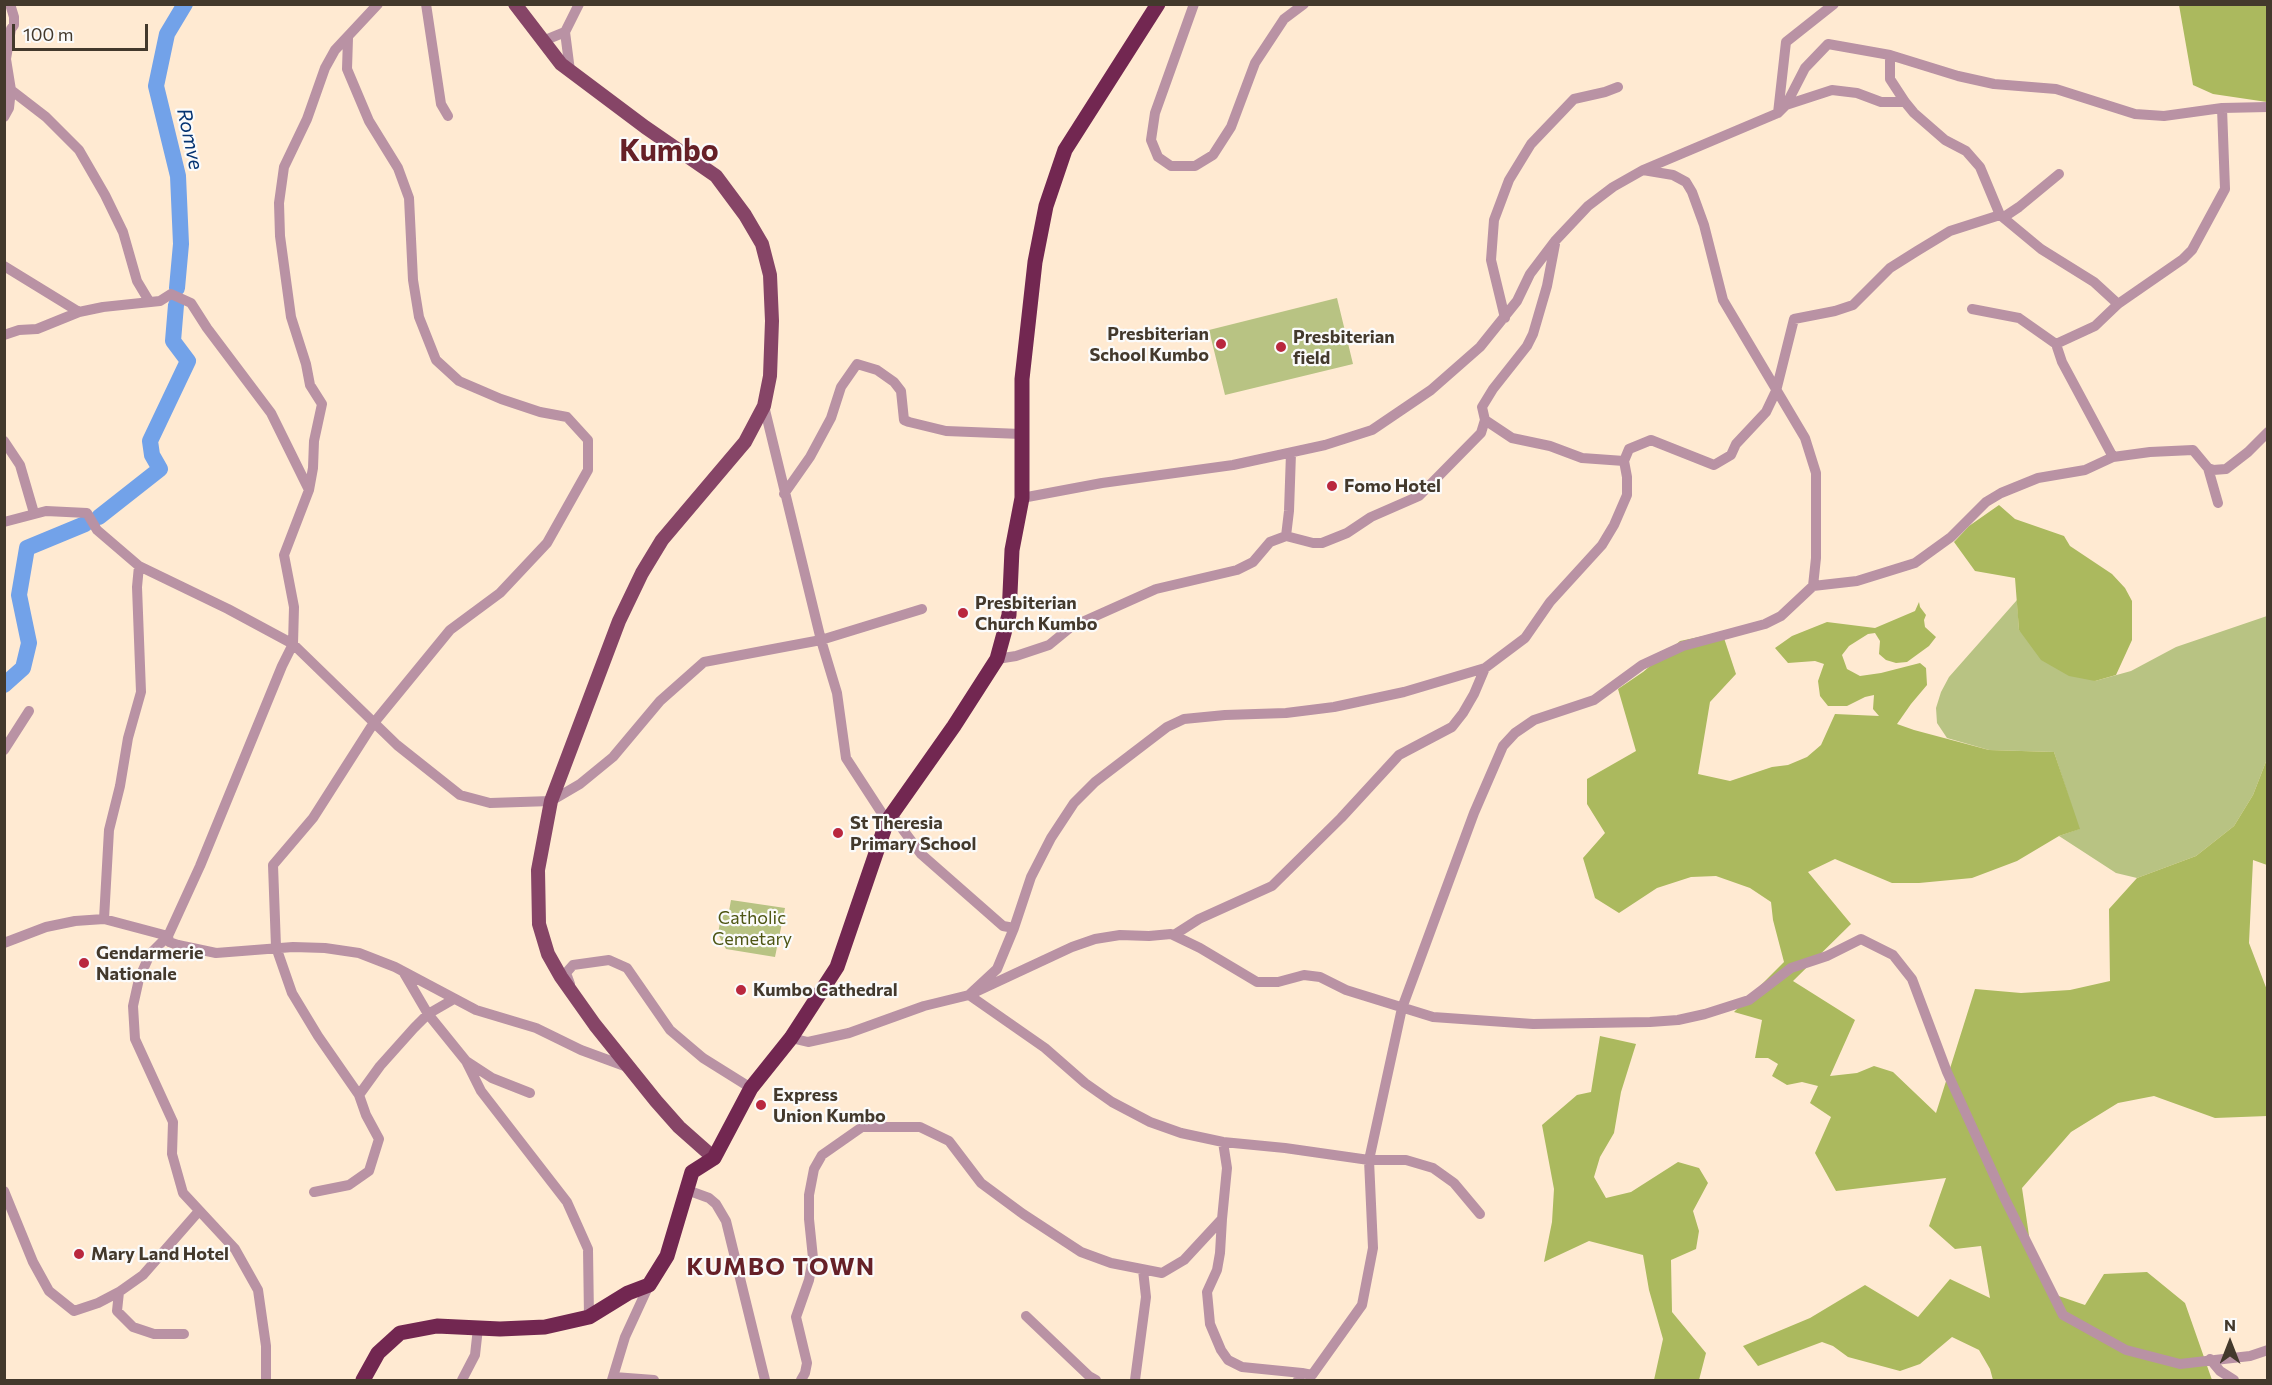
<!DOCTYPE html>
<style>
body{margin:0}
#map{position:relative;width:2272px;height:1385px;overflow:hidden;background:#ffead2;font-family:Commissioner,sans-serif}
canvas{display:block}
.frame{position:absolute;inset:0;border:6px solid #43392c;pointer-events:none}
.north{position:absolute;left:2200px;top:1313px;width:60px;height:60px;-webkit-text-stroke:4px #fbfbfb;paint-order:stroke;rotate:0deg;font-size:16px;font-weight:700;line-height:24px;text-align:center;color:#43392c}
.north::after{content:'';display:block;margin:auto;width:21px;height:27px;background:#43392c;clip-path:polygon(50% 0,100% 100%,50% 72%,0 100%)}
.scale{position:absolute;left:12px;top:24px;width:136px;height:27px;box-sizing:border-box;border:3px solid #43392c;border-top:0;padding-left:8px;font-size:18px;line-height:21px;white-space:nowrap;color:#43392c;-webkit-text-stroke:4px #fbfbfb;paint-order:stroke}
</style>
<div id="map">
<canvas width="2272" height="1385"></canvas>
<div class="frame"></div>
<div class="north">N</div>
<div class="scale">100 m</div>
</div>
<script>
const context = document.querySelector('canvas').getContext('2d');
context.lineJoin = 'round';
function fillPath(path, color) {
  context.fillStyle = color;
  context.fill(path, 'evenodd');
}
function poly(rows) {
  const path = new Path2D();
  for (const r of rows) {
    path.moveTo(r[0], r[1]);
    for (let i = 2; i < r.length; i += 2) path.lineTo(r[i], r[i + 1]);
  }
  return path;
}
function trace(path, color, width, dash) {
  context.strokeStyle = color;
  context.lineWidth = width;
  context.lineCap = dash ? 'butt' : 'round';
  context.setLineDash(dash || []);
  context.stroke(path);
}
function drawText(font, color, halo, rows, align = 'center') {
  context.font = font + ' Commissioner,sans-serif';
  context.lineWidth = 4.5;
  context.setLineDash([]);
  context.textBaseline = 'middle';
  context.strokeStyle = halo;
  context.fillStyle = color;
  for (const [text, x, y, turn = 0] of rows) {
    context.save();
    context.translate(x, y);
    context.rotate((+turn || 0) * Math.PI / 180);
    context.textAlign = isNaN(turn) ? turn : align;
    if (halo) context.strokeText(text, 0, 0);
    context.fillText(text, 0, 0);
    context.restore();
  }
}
const green = poly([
 [1337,298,1353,364,1225,395,1209,330],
 [2017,600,2019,630,2095,681,2131,671,2176,647,2267,616,2267,759,2253,795,2234,826,2196,856,2137,878,2116,873,2059,836,2079,829,2054,752,1989,750,1947,738,1937,723,1936,708,1941,692,1949,677],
 [731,900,785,908,775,957,726,949,718,934,722,910,729,911]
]);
const forest = poly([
 [2179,5,2267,5,2267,102,2213,94,2193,85],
 [1999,505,2015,519,2064,536,2070,546,2112,574,2125,588,2132,601,2132,640,2116,675,2095,681,2069,676,2041,660,2019,630,2015,578,1975,571,1954,542,1969,526],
 [1919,602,1920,607,1926,615,1924,620,1925,627,1936,637,1929,646,1907,662,1896,663,1886,660,1879,654,1880,641,1875,633,1868,634,1849,646,1842,655,1847,669,1860,676,1881,673,1920,663,1926,668,1927,685,1911,704,1897,724,1914,730,1989,750,2054,752,2080,829,2059,836,2017,861,1972,878,1919,883,1892,883,1835,859,1808,872,1851,924,1793,981,1855,1020,1830,1076,1857,1073,1874,1066,1893,1072,1936,1113,1975,989,2021,993,2070,990,2110,981,2109,909,2137,878,2196,856,2234,826,2253,795,2267,759,2267,865,2253,860,2249,943,2267,990,2267,1116,2215,1118,2154,1096,2118,1103,2071,1132,2022,1188,2032,1256,2053,1294,2085,1305,2104,1274,2147,1272,2185,1303,2212,1380,1993,1380,1990,1369,1979,1350,1952,1337,1920,1364,1900,1371,1848,1357,1833,1346,1822,1342,1758,1366,1743,1346,1810,1318,1865,1285,1918,1317,1950,1279,1990,1298,1981,1246,1955,1249,1929,1226,1946,1178,1836,1191,1815,1153,1831,1117,1810,1103,1818,1086,1802,1082,1787,1085,1772,1076,1778,1064,1768,1058,1755,1058,1762,1020,1734,1012,1784,962,1773,920,1771,902,1750,888,1716,876,1691,877,1657,888,1619,913,1595,898,1583,858,1605,833,1587,804,1587,779,1636,751,1618,689,1643,672,1680,641,1722,632,1736,674,1710,702,1698,774,1730,781,1772,767,1788,765,1807,757,1821,745,1835,714,1879,716,1873,709,1874,695,1865,697,1847,706,1828,706,1820,696,1818,681,1824,664,1815,661,1788,663,1775,648,1792,636,1827,622,1875,628,1915,611],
 [1600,1036,1636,1044,1621,1092,1614,1133,1600,1157,1594,1177,1606,1198,1631,1192,1678,1162,1699,1168,1708,1183,1693,1211,1699,1231,1696,1249,1671,1260,1672,1312,1706,1353,1699,1380,1654,1380,1663,1339,1649,1290,1643,1255,1589,1241,1544,1262,1552,1222,1554,1189,1542,1125,1577,1095,1591,1092]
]);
const river = poly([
 [177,288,181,244,178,176,156,86,167,34,185,4],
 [99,517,160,469,152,455,150,441,188,361,173,341,176,305],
 [4,685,23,668,29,643,19,595,27,548,85,524]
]);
const minor = poly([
 [426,4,441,104,448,116],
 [1194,4,1155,113,1151,140,1158,157,1171,166,1195,166,1213,155,1231,127,1255,63,1284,19,1304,4],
 [543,41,565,32],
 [1890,55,1890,79,1905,102,1914,113,1945,140,1966,151,1980,167,2000,215,2041,249,2094,282,2118,304],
 [570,71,565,32,579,4],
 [11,90,46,117,79,150,105,195,123,232,137,281,149,301],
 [1786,105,1832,90,1857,93,1881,102,1905,102],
 [1778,113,1786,42,1834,4],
 [4,117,9,108,11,90,6,59,11,29,14,25,14,17,10,4],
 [4,266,79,312,103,307,160,301,171,294,191,303,207,328,271,413,309,490],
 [1972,309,2019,318,2056,344,2062,362,2113,457],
 [1505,318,1491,260,1494,220,1509,180,1531,144,1574,99,1605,92,1618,87],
 [4,335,19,330,37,329,79,312],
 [2056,344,2095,326,2118,304,2183,259,2192,250,2225,189,2222,108],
 [764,406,821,640,837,693,846,758,887,821],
 [1485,420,1512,438,1550,446,1582,458,1624,461],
 [4,441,20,465,34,513],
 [2208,468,2213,470,2226,469,2248,452,2268,432],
 [784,494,810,457,831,418,841,387,857,364,877,370,894,382,901,391,904,420,909,422,946,431,1021,434],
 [1022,498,1102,483,1233,465,1325,445,1372,430,1431,390,1480,347,1517,301,1530,274,1555,241,1588,206,1613,187,1643,170,1778,113,1786,105,1805,68,1828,44,1890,55,1958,76,1994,84,2056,89,2135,114,2164,116,2222,108,2268,107],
 [4,522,46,511,87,513,97,530,139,566,228,609,293,644,397,745,460,795,490,803,551,801,580,784,613,757,660,701,704,662,821,640,922,609],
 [1286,536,1289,511,1291,453],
 [1813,586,1857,581,1915,563,1951,537,1986,502,2001,493,2038,478,2085,470,2113,457,2150,452,2193,450,2208,468,2218,503],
 [997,659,1016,656,1049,645,1071,627,1156,589,1237,570,1253,562,1270,542,1286,536,1313,543,1322,543,1347,533,1371,517,1419,496,1481,433,1485,420,1482,407,1493,389,1527,346,1533,334,1547,286,1555,244],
 [4,750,29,711],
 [892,815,921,854,1003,926,1014,928],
 [104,919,109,830,120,786,128,738,141,692,137,587,139,566],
 [1174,935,1199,919,1272,886,1341,818,1399,755,1452,727,1463,713,1474,694,1485,668],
 [4,943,46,927,75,921,104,919,168,936,169,942,178,945,216,953,293,947,325,948,359,953,395,967,476,1010,536,1028,581,1050,630,1068],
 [404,973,428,1014,466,1061,481,1091,567,1202,588,1249,589,1317],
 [570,984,566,973,573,965,609,960,627,968,670,1030,703,1058,751,1088],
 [791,1038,808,1042,849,1033,924,1006,969,995,1072,947,1095,939,1120,935,1149,936,1171,934,1200,948,1257,982,1278,982,1304,975,1320,977,1346,990,1433,1017,1533,1024,1650,1022,1678,1020,1705,1014,1749,1000,1791,968,1827,956,1861,939,1893,955,1912,979,1947,1072,2003,1195,2063,1315,2126,1350,2180,1364,2250,1356,2268,1350],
 [466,1061,492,1078,530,1093],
 [359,1095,380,1066,414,1028,428,1014,454,999],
 [687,1190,709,1198,716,1204,726,1221,765,1380],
 [4,1191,33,1262,49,1291,74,1311,98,1303,119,1292,143,1275,199,1211],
 [314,1192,349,1185,369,1171,379,1139,366,1115,359,1095,318,1036,292,993,276,947,273,865,313,818,373,724,450,630,500,593,547,543,588,470,588,440,567,417,540,412,501,399,459,381,436,360,419,317,413,280,409,198,398,168,369,121,347,69,348,38],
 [1480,1214,1454,1183,1433,1168,1406,1160,1369,1160,1285,1148,1223,1142,1181,1133,1150,1122,1112,1102,1085,1083,1045,1048,969,995,997,969,1014,928,1031,877,1051,838,1074,803,1095,782,1167,727,1184,719,1225,715,1286,713,1334,707,1404,692,1485,668,1525,638,1550,602,1602,545,1614,525,1627,495,1627,477,1624,461,1629,449,1651,440,1714,465,1731,455,1736,444,1766,412,1776,391,1794,319,1835,311,1853,305,1890,268,1917,251,1950,231,2000,215,2004,217,2019,207,2059,174],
 [1222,1219,1220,1253,1217,1270,1207,1292,1210,1324,1221,1350,1228,1360,1242,1367,1302,1373],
 [119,1292,117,1311,133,1327,154,1334,184,1334],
 [1026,1316,1089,1376,1096,1380],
 [2210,1359,2220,1371,2234,1380],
 [614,1377,654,1380],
 [266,1380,266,1346,258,1290,235,1249,183,1193,172,1154,173,1122,135,1039,133,1006,139,979,150,954,168,936,200,866,282,666,293,644,294,607,284,555,309,490,313,468,314,441,322,404,310,385,306,364,291,317,280,236,279,203,284,167,307,119,325,68,335,50,378,4],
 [462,1380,475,1355,478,1328],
 [612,1380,625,1337,649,1285],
 [801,1380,805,1373,807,1363,796,1317,809,1280,813,1258,809,1219,809,1195,814,1169,822,1155,862,1127,920,1127,949,1141,981,1183,1023,1214,1081,1252,1111,1263,1162,1273,1184,1260,1222,1219,1227,1168,1223,1142],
 [1135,1380,1146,1297,1143,1270],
 [1298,1380,1302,1373,1312,1375,1362,1305,1373,1248,1369,1160,1402,1008,1474,813,1503,746,1515,733,1534,720,1594,700,1642,665,1683,646,1765,624,1781,616,1813,586,1816,558,1816,473,1805,438,1723,300,1704,225,1692,192,1686,182,1673,175,1643,170]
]);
const major = poly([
 [515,4,561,64,645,127,716,176,745,215,762,244,770,275,772,321,770,376,764,406,745,442,662,540,642,573,619,621,551,801,538,870,539,924,548,954,561,977,595,1025,656,1101,679,1127,714,1158]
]);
const highway = poly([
 [363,1380,378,1353,400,1333,437,1326,500,1329,545,1327,589,1317,628,1293,649,1285,667,1256,692,1172,714,1158,751,1088,791,1038,837,967,887,821,954,726,997,659,1009,615,1012,550,1022,498,1022,379,1035,262,1046,206,1065,150,1158,4]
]);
const markers = [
 [1221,344,6,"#b9273e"],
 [1281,347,6,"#b9273e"],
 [1332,486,6,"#b9273e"],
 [963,613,6,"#b9273e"],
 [838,833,6,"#b9273e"],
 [84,963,6,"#b9273e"],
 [741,990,6,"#b9273e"],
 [761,1105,6,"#b9273e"],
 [79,1254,6,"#b9273e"]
];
const poiNames = [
 ["Presbiterian",1209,334,"right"],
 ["School Kumbo",1209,355,"right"],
 ["Presbiterian",1293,337],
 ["field",1293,358],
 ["Fomo Hotel",1344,486],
 ["Presbiterian",975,603],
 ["Church Kumbo",975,624],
 ["St Theresia",850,823],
 ["Primary School",850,844],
 ["Gendarmerie",96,953],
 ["Nationale",96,974],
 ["Kumbo Cathedral",753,990],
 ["Express",773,1095],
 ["Union Kumbo",773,1116],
 ["Mary Land Hotel",91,1254]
];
const parkNames = [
 ["Catholic",752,918],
 ["Cemetary",752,939]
];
const waterNames = [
 ["Romve",190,139,78]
];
const districtNames = [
 ["KUMBO TOWN",781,1267]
];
const townNames = [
 ["Kumbo",669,151]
];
fillPath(green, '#b8c383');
fillPath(forest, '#abb95e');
trace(river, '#72a2e9', 16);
trace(minor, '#b992a4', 10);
trace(major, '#864567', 14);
trace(highway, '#722751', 15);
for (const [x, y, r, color] of markers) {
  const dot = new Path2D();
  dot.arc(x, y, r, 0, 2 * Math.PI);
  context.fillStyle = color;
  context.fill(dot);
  trace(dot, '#fbfbfb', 2);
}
drawText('bold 18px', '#43392c', '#fbfbfb', poiNames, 'left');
drawText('18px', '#4e5614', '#fbfbfb', parkNames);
drawText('italic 20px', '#063472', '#fbfbfb', waterNames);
context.letterSpacing = '1.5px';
drawText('bold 24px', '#662027', '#fbfbfb', districtNames);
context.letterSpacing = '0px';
drawText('bold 30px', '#662027', '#fbfbfb', townNames);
</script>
